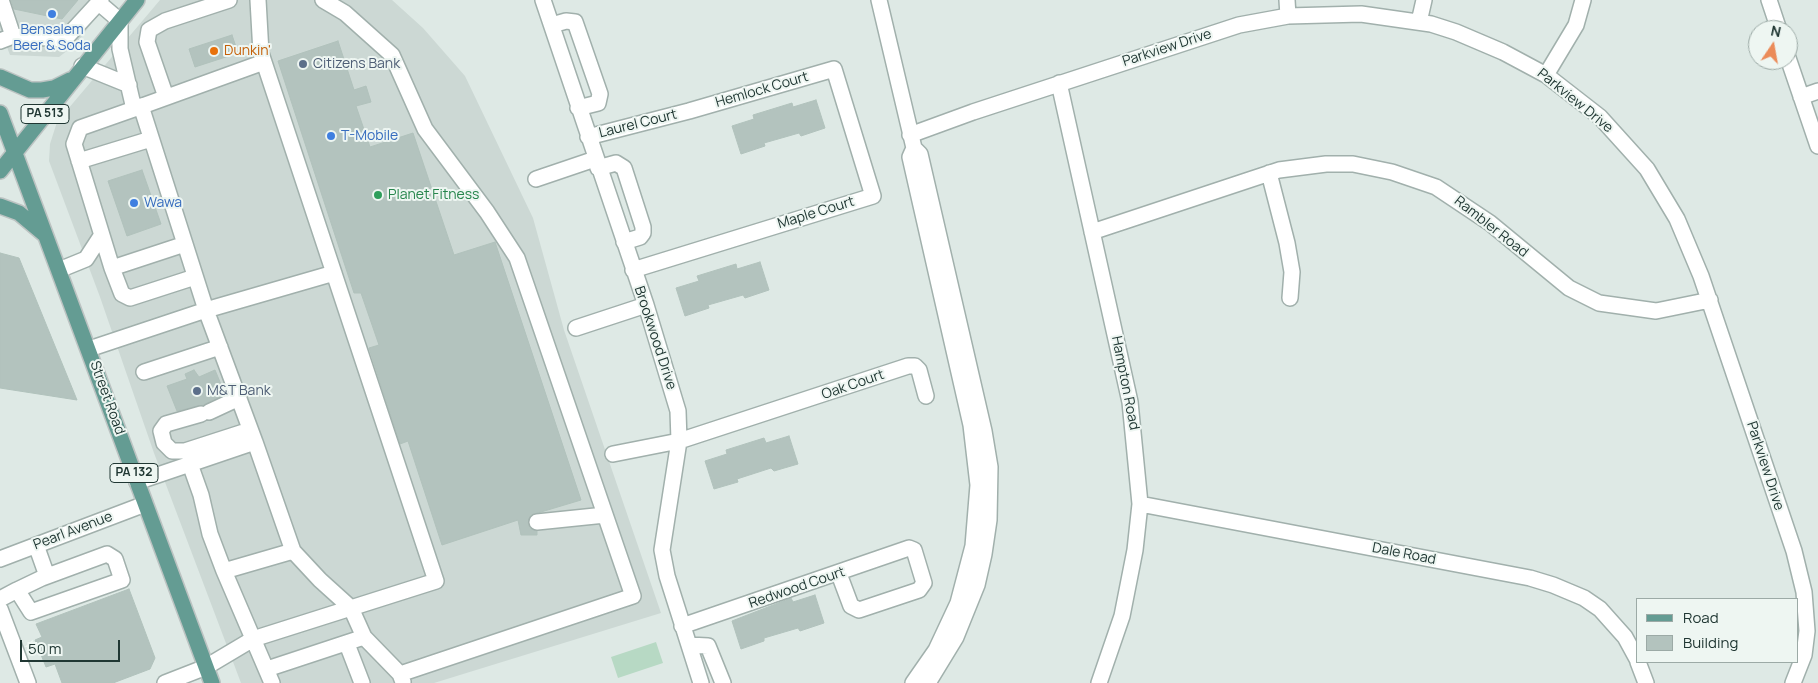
<!DOCTYPE html>
<style>
body{margin:0}
#map{position:relative;width:1818px;height:683px;overflow:hidden;background:#dee9e5;font-family:Manrope,sans-serif}
canvas{display:block}
.legend{position:absolute;left:1636px;top:598px;width:162px;height:65px;box-sizing:border-box;background:#eef6f2;border:1px solid #9caaa6;margin:0;padding:6px 9px;list-style:none;font-size:15px;color:#203733}
.legend li{display:flex;align-items:center;gap:10px;height:25px}
.legend b{width:25px;border:1px solid #9caaa6}
.north{position:absolute;left:1748px;top:20px;width:50px;height:50px;box-sizing:border-box;background:#eef6f2;border:1px solid #9caaa6;border-radius:50%;rotate:12deg;font-size:14px;font-weight:700;line-height:20px;text-align:center;color:#203733}
.north::after{content:'';display:block;margin:auto;width:18px;height:22px;background:#eb8b59;clip-path:polygon(50% 0,100% 100%,50% 72%,0 100%)}
.scale{position:absolute;left:20px;top:640px;width:100px;height:22px;box-sizing:border-box;border:2px solid #203733;border-top:0;padding-left:6px;font-size:15px;line-height:18px;white-space:nowrap;color:#203733;-webkit-text-stroke:4px #eef6f2;paint-order:stroke}
</style>
<div id="map">
<canvas width="1818" height="683"></canvas>
<ul class="legend">
<li><b style="height:6px;background:#649c93"></b>Road</li>
<li><b style="height:14px;background:#b3c3be"></b>Building</li>
</ul>
<div class="north">N</div>
<div class="scale">50 m</div>
</div>
<script>
const context = document.querySelector('canvas').getContext('2d');
context.lineJoin = 'round';
function fillPath(path, color) {
  context.fillStyle = color;
  context.fill(path, 'evenodd');
}
function poly(rows) {
  const path = new Path2D();
  for (const r of rows) {
    path.moveTo(r[0], r[1]);
    for (let i = 2; i < r.length; i += 2) path.lineTo(r[i], r[i + 1]);
  }
  return path;
}
function trace(path, color, width, dash) {
  context.strokeStyle = color;
  context.lineWidth = width;
  context.lineCap = dash ? 'butt' : 'round';
  context.setLineDash(dash || []);
  context.stroke(path);
}
function drawText(font, color, halo, rows, align = 'center') {
  context.font = font + ' Manrope,sans-serif';
  context.lineWidth = 4;
  context.setLineDash([]);
  context.textBaseline = 'middle';
  context.strokeStyle = halo;
  context.fillStyle = color;
  for (const [text, x, y, turn = 0] of rows) {
    context.save();
    context.translate(x, y);
    context.rotate((+turn || 0) * Math.PI / 180);
    context.textAlign = isNaN(turn) ? turn : align;
    if (halo) context.strokeText(text, 0, 0);
    context.fillText(text, 0, 0);
    context.restore();
  }
}
const built = poly([
 [0,0,109,0,76,44,59,57,10,55,0,29],
 [160,0,392,0,423,28,465,76,533,218,564,330,661,613,434,683,241,683,154,453,100,297,49,161,50,144,57,122]
]);
const green = poly([
 [656,642,663,663,618,678,611,657]
]);
const building = poly([
 [11,0,78,0,62,19,14,9,11,0],
 [232,35,238,53,195,67,189,49,232,35],
 [338,41,354,90,366,86,371,102,356,106,370,147,413,133,454,255,495,242,581,500,531,515,528,523,530,528,537,531,537,535,521,535,518,520,442,545,408,441,400,444,369,348,379,345,361,293,354,293,278,61,338,41],
 [816,100,825,128,801,136,799,133,764,143,765,146,741,154,732,126,754,119,753,115,792,103,793,107,816,100],
 [142,170,161,224,127,236,108,181,142,170],
 [0,253,19,258,77,400,0,388,0,253],
 [760,262,769,290,745,298,743,295,708,305,709,308,685,316,676,288,699,281,697,276,736,264,737,269,760,262],
 [194,370,199,377,215,370,225,394,203,405,177,411,167,386,187,379,185,374,194,370],
 [789,436,798,464,774,471,771,468,737,479,738,482,714,489,705,461,727,454,726,450,764,438,766,443,789,436],
 [129,589,155,658,150,669,113,683,62,683,55,664,46,667,35,640,42,637,36,624,129,589],
 [815,595,824,623,800,631,798,628,764,638,764,641,741,649,732,621,791,598,793,602,815,595]
]);
const minor = poly([
 [1,0,13,36],
 [323,0,345,13,392,55,425,129,487,212,517,258,633,596,400,674],
 [543,0,646,305,678,411,679,441,662,550,667,576,701,683],
 [879,0,914,148,920,154,984,431,990,467,989,520,984,554,977,585,956,637,928,683],
 [1287,0,1288,16],
 [1769,0,1779,30],
 [99,3,120,21,120,49,134,109,264,62],
 [1419,22,1424,0],
 [552,25,566,21,575,22,600,94,598,103,578,108],
 [0,41,13,36,65,39,101,0],
 [1788,58,1818,146],
 [82,66,129,85],
 [1546,75,1576,25,1583,0],
 [1059,83,1130,402,1140,504,1135,550,1122,616,1099,683],
 [166,97,147,42,149,30,165,21,229,0],
 [1801,97,1818,91],
 [141,106,185,244],
 [910,135,973,112,1239,25,1288,16,1361,14,1431,24,1456,32,1503,52,1546,75,1600,117,1647,169,1677,219,1701,276,1794,551,1804,592,1807,631,1804,655,1793,683],
 [588,137,689,111,834,69,873,196,633,270],
 [79,161,151,139],
 [598,168,616,163,624,168,643,227,643,233,640,237,624,242],
 [1269,173,1287,243,1292,272,1290,298],
 [536,179,595,159],
 [1092,232,1279,170,1326,164,1353,164,1392,172,1436,187,1490,223,1569,288,1599,303,1656,311,1710,300],
 [112,268,122,294,130,298,195,277],
 [59,270,86,259,101,236],
 [576,328,646,305],
 [89,349,206,310,185,244,112,268,74,144,80,128,134,109],
 [144,372,220,347],
 [209,412,239,398],
 [201,414,166,424,161,431,164,443,172,451,185,451,250,430],
 [255,442,293,551,224,571,272,683],
 [613,454,679,441,908,366,915,366,919,370,926,396],
 [190,464,201,495,210,534,224,571],
 [137,482,255,442,206,310,334,273],
 [1140,504,1530,578,1553,585,1584,598,1600,609,1625,637,1637,659],
 [537,522,605,515],
 [36,545,47,576],
 [293,551,320,580,351,608,364,637,400,674,403,682],
 [0,559,145,504],
 [0,599,17,590,42,578,107,554,115,559,122,580,31,612,17,590],
 [0,609,28,683],
 [682,626,909,548,914,550,924,583,919,590,859,610,851,606,839,574],
 [347,644,362,683],
 [689,645,708,646,723,683],
 [1638,662,1646,683],
 [267,669,364,637],
 [165,683,206,667,253,639,436,581,261,53,258,0],
 [913,683,936,650,958,603,973,546,978,485,971,425,910,157,914,148]
]);
const major = poly([
 [0,77,30,90,42,90,54,88,70,80],
 [0,113,212,683],
 [0,171,137,0],
 [0,206,19,213,44,234]
]);
const markers = [
 [52,14,5,"#3f7fe0"],
 [214,51,5,"#e8710a"],
 [303,64,5,"#5c6f8a"],
 [331,136,5,"#3f7fe0"],
 [378,195,5,"#2e9e5b"],
 [134,203,5,"#3f7fe0"],
 [197,391,5,"#5c6f8a"]
];
const shields = [
 [45,114,48],
 [134,473,48]
];
const shieldNames = [
 ["PA 513",45,114],
 ["PA 132",134,473]
];
const shopNames = [
 ["Bensalem",52,30,"center"],
 ["Beer & Soda",52,46,"center"],
 ["T-Mobile",341,136],
 ["Wawa",144,203]
];
const streetNames = [
 ["Parkview Drive",1167,48,-18],
 ["Hemlock Court",762,90,-16],
 ["Parkview Drive",1575,101,39],
 ["Laurel Court",638,124,-14],
 ["Maple Court",816,213,-17],
 ["Rambler Road",1491,227,38],
 ["Brookwood Drive",655,338,72],
 ["Hampton Road",1125,383,79],
 ["Oak Court",853,385,-19],
 ["Street Road",107,398,70],
 ["Parkview Drive",1765,466,72],
 ["Pearl Avenue",73,531,-21],
 ["Dale Road",1404,554,11],
 ["Redwood Court",797,588,-19]
];
const foodNames = [
 ["Dunkin'",224,51]
];
const serviceNames = [
 ["Citizens Bank",313,64],
 ["M&T Bank",207,391]
];
const leisureNames = [
 ["Planet Fitness",388,195]
];
fillPath(built, '#ccd8d4');
fillPath(green, '#b7d9c4');
fillPath(building, '#b3c3be');
trace(building, '#b1c2bc', 1);
trace(minor, '#a1b0ac', 18);
trace(major, '#bcc3c2', 18);
trace(minor, '#fff', 15);
trace(major, '#649c93', 15);
for (const [x, y, r, color] of markers) {
  const dot = new Path2D();
  dot.arc(x, y, r, 0, 2 * Math.PI);
  context.fillStyle = color;
  context.fill(dot);
  trace(dot, '#eef6f2', 2);
}
for (const [x, y, w] of shields) {
  const box = new Path2D();
  box.roundRect(x - w / 2, y - 9.5, w, 19, 4);
  context.fillStyle = '#eef6f2';
  context.fill(box);
  trace(box, '#203733', 1);
}
drawText('bold 12px', '#203733', null, shieldNames);
drawText('14px', '#366cbe', '#eef6f2', shopNames, 'left');
drawText('14px', '#203733', '#eef6f2', streetNames);
drawText('14px', '#c56008', '#eef6f2', foodNames, 'left');
drawText('14px', '#4e5e75', '#eef6f2', serviceNames, 'left');
drawText('14px', '#27864d', '#eef6f2', leisureNames, 'left');
</script>
